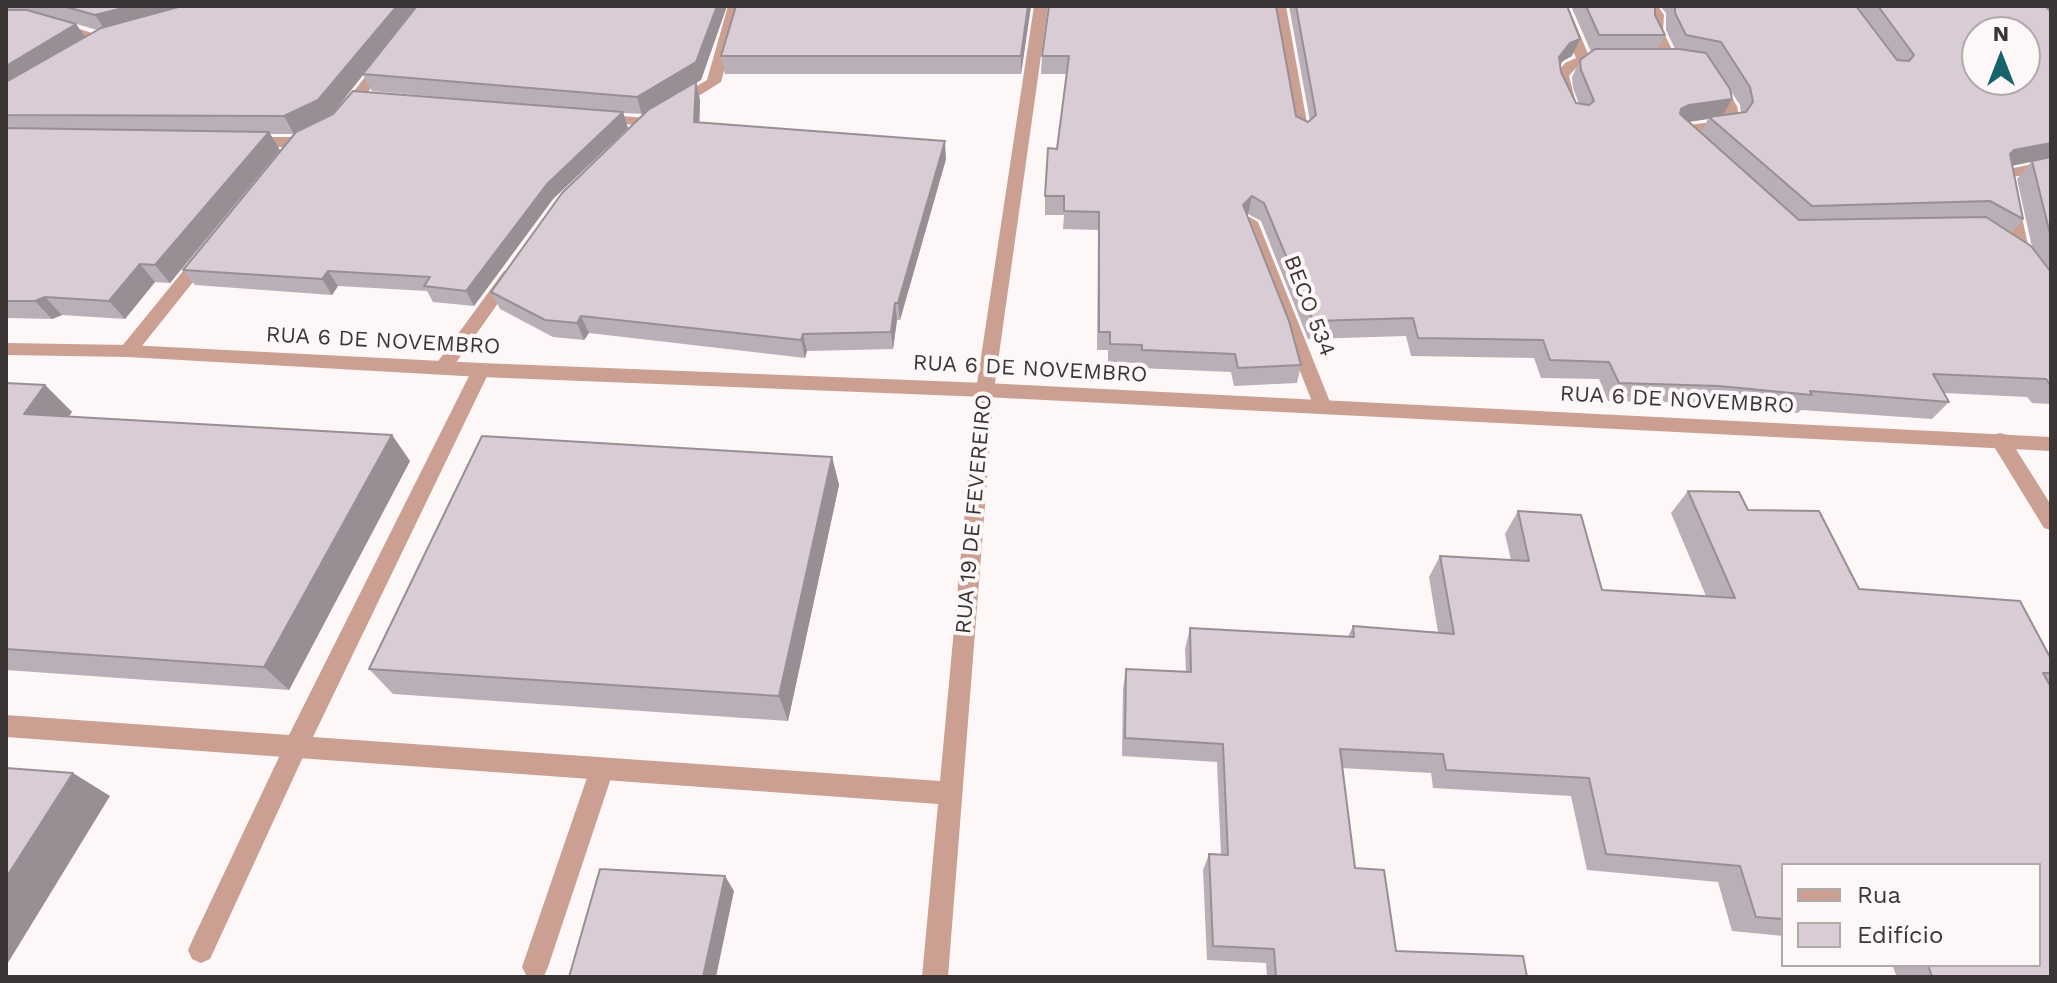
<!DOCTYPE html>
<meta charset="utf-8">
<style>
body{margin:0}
#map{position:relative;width:2057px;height:983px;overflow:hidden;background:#fef7f8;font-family:"Work Sans",sans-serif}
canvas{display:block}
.frame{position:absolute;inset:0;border:8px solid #3b3536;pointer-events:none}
.legend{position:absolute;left:1781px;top:863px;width:260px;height:104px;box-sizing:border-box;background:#fef7f8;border:2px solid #b0a9aa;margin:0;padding:10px 14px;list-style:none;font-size:24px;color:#3b3536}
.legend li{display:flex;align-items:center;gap:16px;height:40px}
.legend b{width:40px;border:2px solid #b0a9aa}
.north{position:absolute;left:1961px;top:16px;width:80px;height:80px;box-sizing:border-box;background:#fef7f8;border:2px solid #b0a9aa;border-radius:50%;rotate:0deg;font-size:22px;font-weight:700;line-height:32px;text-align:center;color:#3b3536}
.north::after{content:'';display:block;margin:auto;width:28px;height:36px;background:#16636c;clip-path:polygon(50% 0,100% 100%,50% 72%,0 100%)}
</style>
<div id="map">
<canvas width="2057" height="983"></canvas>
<div class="frame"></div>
<ul class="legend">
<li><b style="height:10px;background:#cba092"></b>Rua</li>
<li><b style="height:22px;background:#d9ccd5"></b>Edifício</li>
</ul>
<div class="north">N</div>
</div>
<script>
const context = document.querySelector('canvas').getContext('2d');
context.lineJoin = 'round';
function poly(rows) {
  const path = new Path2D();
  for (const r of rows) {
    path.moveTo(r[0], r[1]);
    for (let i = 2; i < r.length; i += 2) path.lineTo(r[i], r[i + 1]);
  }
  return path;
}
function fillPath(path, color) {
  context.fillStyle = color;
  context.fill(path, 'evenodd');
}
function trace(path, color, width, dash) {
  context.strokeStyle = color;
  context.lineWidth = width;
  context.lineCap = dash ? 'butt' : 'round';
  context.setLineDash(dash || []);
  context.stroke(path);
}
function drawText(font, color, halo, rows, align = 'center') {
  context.font = font + ' "Work Sans",sans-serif';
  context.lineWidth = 8;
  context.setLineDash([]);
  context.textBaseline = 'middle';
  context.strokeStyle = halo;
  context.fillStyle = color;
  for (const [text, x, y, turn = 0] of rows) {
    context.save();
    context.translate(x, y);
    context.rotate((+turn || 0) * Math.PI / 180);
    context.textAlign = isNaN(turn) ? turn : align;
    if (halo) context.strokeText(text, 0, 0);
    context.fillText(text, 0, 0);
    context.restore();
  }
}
const service = poly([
 [1272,6,1286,6,1309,134,1302,138,1295,134,1272,6],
 [1554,6,1568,6,1589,56,1605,56,1612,60,1605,64,1586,64,1575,69,1569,76,1575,99,1568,103,1561,99,1555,75,1565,63,1576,58,1554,6],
 [1644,6,1658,6,1664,15,1663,31,1677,60,1675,63,1663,60,1649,31,1650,15,1644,6],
 [6,17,42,17,114,40,107,44,41,25,6,25,6,17],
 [384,58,389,59,389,65,350,115,340,115,340,109,379,59,384,58],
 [1715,77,1720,78,1737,106,1740,121,1733,128,1691,133,1691,140,1681,140,1673,130,1675,127,1725,120,1723,106,1708,81,1715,77],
 [598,114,646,118,653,122,646,126,593,121,593,115,598,114],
 [313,131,320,135,318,138,298,147,250,147,242,142,250,137,296,137,313,131],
 [2051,160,2051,170,2013,177,2031,258,2023,264,2017,262,1997,174,2000,171,2051,160],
 [1250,217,1258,222,1332,407,1330,412,1316,412,1314,407,1242,222,1250,217],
 [296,735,304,738,308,746,210,959,201,963,192,959,188,950,192,941,288,738,296,735],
 [602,758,610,761,614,769,548,967,544,976,527,977,522,967,590,769,594,761,602,758]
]);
const minor = poly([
 [728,6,742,6,721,82,681,107,671,107,671,101,707,80,728,6],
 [1034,6,1048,6,994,390,948,977,922,977,938,804,6,737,6,715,289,735,472,370,481,363,490,370,313,737,940,781,976,390,1034,6],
 [203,252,211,258,209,262,134,356,122,356,119,351,122,346,197,254,203,252],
 [510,269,518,275,448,374,436,374,433,369,436,364,504,271,510,269],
 [2000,433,2007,435,2051,505,2051,530,2044,528,1990,440,1993,435,2000,433]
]);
const tertiary = poly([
 [6,343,128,345,481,363,985,383,2051,437,2051,451,985,397,481,377,128,357,6,355,6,343]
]);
const wall = poly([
 [6,6,727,6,701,80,696,83,700,100,699,122,946,159,900,320,897,320,893,349,807,351,805,358,589,333,584,340,553,337,500,309,491,292,643,114,623,113,628,128,553,199,474,306,433,302,427,291,338,286,332,295,195,285,183,270,294,134,270,134,280,150,170,283,155,282,125,319,62,315,52,319,6,318],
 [42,14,97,30,85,37,76,24],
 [363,75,372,91,519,104,331,116],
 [736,6,1031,6,1021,74,725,74,721,56],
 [1049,6,1308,122,1310,121,1289,6,1567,6,1572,56,1563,61,1560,65,1561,72,1576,103,1579,104,1573,88,1572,77,1580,60,1591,52,1571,6,1655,6,1655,15,1665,35,1658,49,1675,49,1666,30,1666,13,1660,6,2051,6,2051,404,2032,403,2027,397,1944,393,1949,402,1932,419,1801,410,1798,413,1707,403,1608,401,1599,379,1541,378,1534,358,1411,356,1406,336,1308,339,1261,221,1248,214,1247,216,1301,365,1297,383,1234,386,1231,372,1140,368,1140,363,1108,362,1108,350,1097,350,1098,230,1063,229,1064,215,1045,215,1045,196,1057,149,1067,74,1041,74,1042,56],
 [1730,90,1740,105,1741,113,1723,115],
 [1708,119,1701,132,1689,122],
 [2031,162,2017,179,2032,247,2011,233,2023,219,2012,166],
 [6,383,45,385,72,412,68,417,392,435,410,461,289,690,6,670],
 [832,457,839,485,788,721,393,694,369,669],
 [1688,491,1748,510,1859,589,2051,659,2051,679,2048,681,2051,977,1897,977,1892,965,2039,965,1783,865,1783,936,1732,931,1718,882,1587,870,1571,796,1433,788,1431,773,1342,768,1355,868,1396,951,1527,977,1267,977,1266,963,1207,960,1203,870,1209,854,1221,855,1217,762,1122,756,1123,689,1126,669,1186,672,1185,649,1190,628,1348,637,1353,626,1438,632,1429,577,1440,556,1511,560,1505,534,1518,511,1602,590,1706,596,1671,513]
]);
const shadedWall = poly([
 [131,6,211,6,107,33,95,15],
 [397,6,420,6,363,74,363,75,328,119,294,134,284,116],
 [717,6,727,6,701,80,696,83,700,100,699,139,642,115,637,97],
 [1028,6,1031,6,1021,74,1021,56],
 [76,24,89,42,6,92,6,66],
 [1580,39,1572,56,1563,61,1552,75,1559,57,1570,43],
 [1732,99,1722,117,1709,117,1708,119,1680,123,1681,109,1689,105],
 [623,112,628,128,553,199,474,306,466,291,547,184],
 [269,132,280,150,170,283,155,265],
 [945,141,946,159,900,320,898,303],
 [2051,143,2051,158,1999,168,2010,154,2014,150],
 [1252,196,1248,214,1239,223,1243,205],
 [140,264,155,282,125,319,109,301],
 [328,271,338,286,332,295,322,279],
 [45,297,62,315,52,319,35,301],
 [895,303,897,320,893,349,891,332],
 [581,316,589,333,584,340,577,323],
 [803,334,807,351,805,358,801,340],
 [45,385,72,412,51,441,24,414],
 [392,435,410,461,289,690,264,667],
 [832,457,839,485,788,721,779,696],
 [73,773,110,796,6,966,6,878],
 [725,876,734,891,716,977,703,977]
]);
const building = poly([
 [63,6,131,6,95,15,63,6],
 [182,6,397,6,318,100,284,116,6,115,6,82,101,28,182,6],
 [417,6,717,6,696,62,637,97,363,74,417,6],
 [736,6,1028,6,1021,56,721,56,736,6],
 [1049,6,1276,6,1296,116,1308,122,1316,115,1296,6,1567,6,1580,39,1570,43,1559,57,1561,72,1576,103,1589,105,1594,101,1581,70,1580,60,1595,49,1679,49,1706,53,1730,89,1732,99,1689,105,1681,109,1680,114,1799,220,1986,217,2031,246,2051,272,2051,386,2046,379,1933,374,1949,402,1810,391,1812,395,1719,386,1619,383,1609,362,1550,360,1543,340,1418,338,1413,318,1313,321,1264,203,1252,196,1243,205,1289,321,1301,365,1238,368,1235,354,1142,350,1142,345,1110,344,1110,332,1099,332,1099,212,1064,211,1064,196,1045,196,1048,148,1057,149,1069,56,1042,56,1049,6],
 [1586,6,1655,6,1655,15,1665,35,1599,35,1586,6],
 [1675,6,1856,6,1897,60,1909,61,1914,55,1878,6,2045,6,2051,12,2051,143,2014,150,2010,154,2023,219,1990,201,1812,206,1709,117,1746,112,1753,102,1750,87,1721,42,1686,35,1675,13,1675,6],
 [1977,32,2025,32,2025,80,1977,80,1977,32],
 [6,10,27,10,76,24,6,66,6,10],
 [696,82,694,122,945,141,898,303,895,303,891,332,803,334,801,340,581,316,577,323,545,320,491,292,562,193,648,110,696,82],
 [353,91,623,112,547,184,466,291,424,286,430,277,328,271,322,279,183,270,296,132,333,114,353,91],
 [6,128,269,132,155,265,140,264,109,301,45,297,35,301,6,301,6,128],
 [2051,157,2051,238,2032,161,2051,157],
 [6,383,45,385,24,414,392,435,264,667,6,649,6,383],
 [482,436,832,457,779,696,369,669,482,436],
 [1688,491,1739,492,1748,510,1819,511,1859,589,2020,601,2051,659,2051,673,2043,673,2051,687,2051,977,1932,977,1928,965,2039,965,2039,865,1783,865,1783,919,1756,917,1740,866,1606,854,1589,778,1446,770,1443,754,1340,749,1355,868,1384,870,1396,951,1523,956,1527,977,1276,977,1274,949,1213,946,1209,854,1228,855,1223,744,1125,738,1126,669,1191,672,1190,628,1354,637,1353,626,1454,634,1440,556,1529,561,1518,511,1581,515,1602,590,1735,598,1688,491],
 [6,768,73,773,6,878,6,768],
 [600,869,725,876,703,977,569,977,600,869]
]);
const streetNames = [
 ["BECO 534",1309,306,69],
 ["RUA 6 DE NOVEMBRO",383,341,3],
 ["RUA 6 DE NOVEMBRO",1030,369,3],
 ["RUA 6 DE NOVEMBRO",1677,400,3],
 ["RUA 19 DE FEVEREIRO",974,514,-85]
];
fillPath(service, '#cba092');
fillPath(minor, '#cba092');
fillPath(tertiary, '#cba092');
fillPath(wall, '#bbafb7');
fillPath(shadedWall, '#988f95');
fillPath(building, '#d9ccd5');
trace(building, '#988f95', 2);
drawText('22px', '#3b3536', '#fef7f8', streetNames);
</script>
